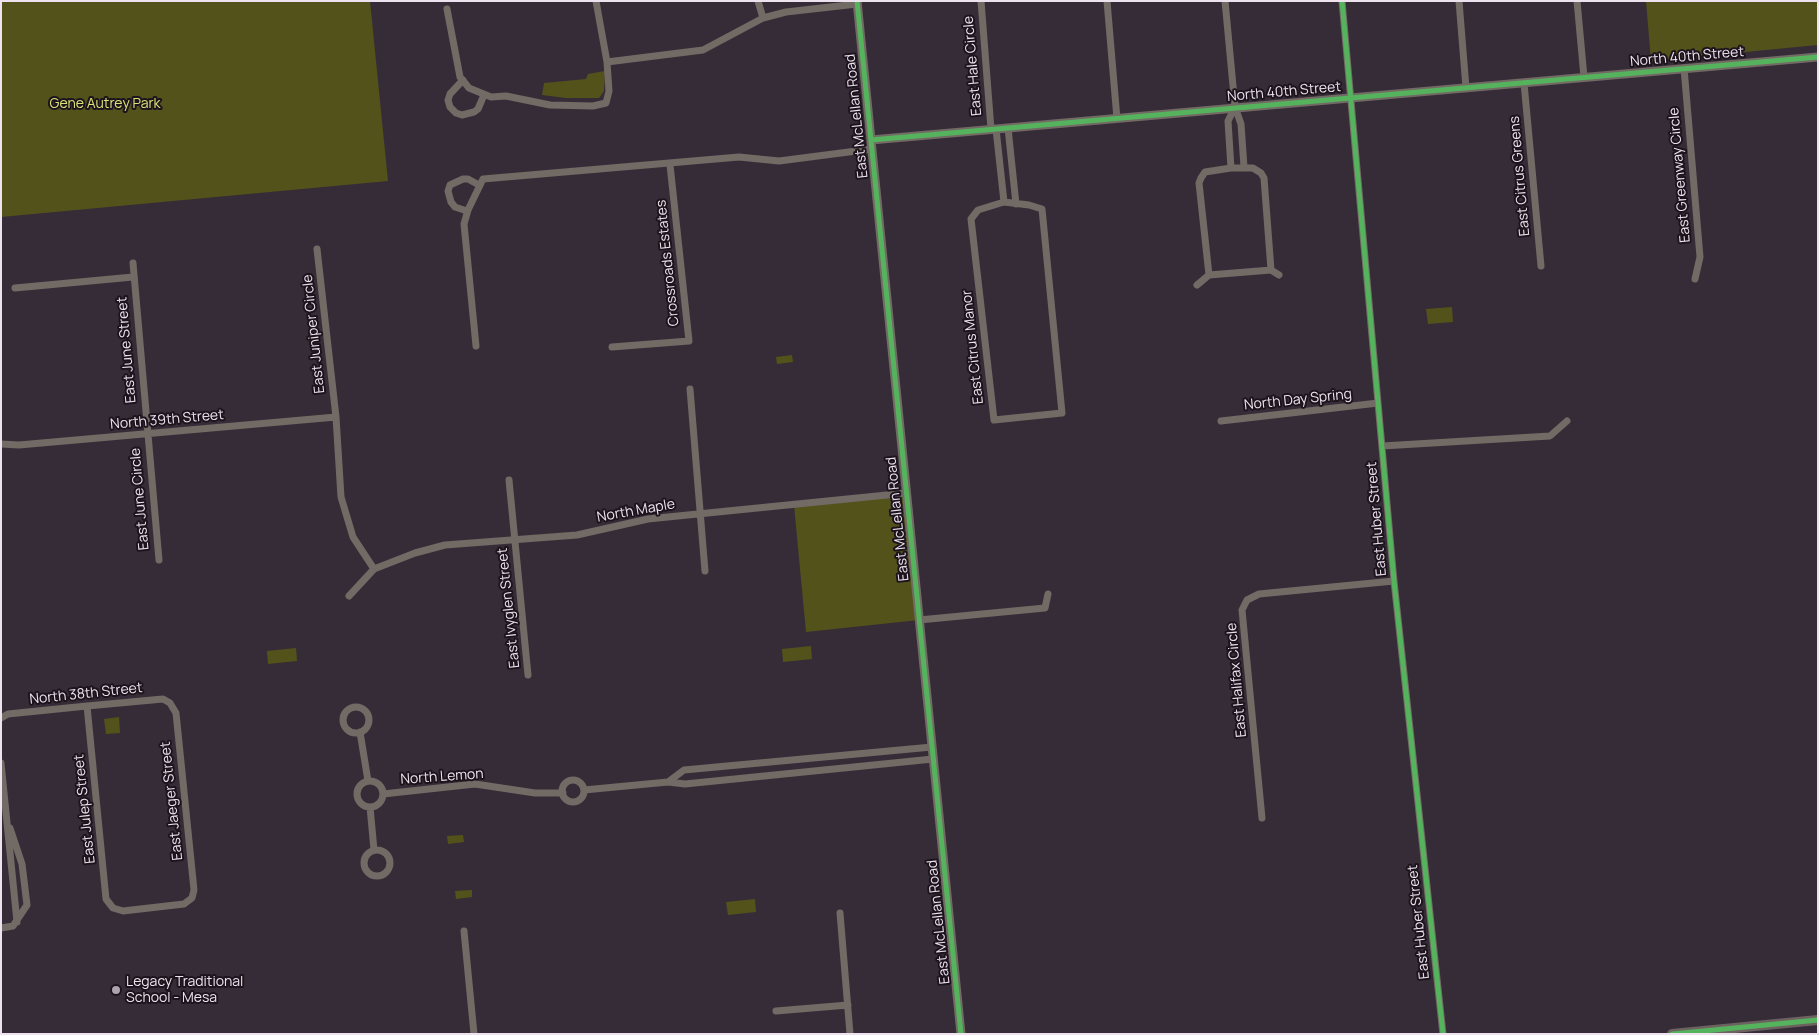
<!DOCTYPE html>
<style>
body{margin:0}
#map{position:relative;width:1819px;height:1035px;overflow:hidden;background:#362c37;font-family:Manrope,sans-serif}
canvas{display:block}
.frame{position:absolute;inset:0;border:2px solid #eee2ef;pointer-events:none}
</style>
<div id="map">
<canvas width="1819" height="1035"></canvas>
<div class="frame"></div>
</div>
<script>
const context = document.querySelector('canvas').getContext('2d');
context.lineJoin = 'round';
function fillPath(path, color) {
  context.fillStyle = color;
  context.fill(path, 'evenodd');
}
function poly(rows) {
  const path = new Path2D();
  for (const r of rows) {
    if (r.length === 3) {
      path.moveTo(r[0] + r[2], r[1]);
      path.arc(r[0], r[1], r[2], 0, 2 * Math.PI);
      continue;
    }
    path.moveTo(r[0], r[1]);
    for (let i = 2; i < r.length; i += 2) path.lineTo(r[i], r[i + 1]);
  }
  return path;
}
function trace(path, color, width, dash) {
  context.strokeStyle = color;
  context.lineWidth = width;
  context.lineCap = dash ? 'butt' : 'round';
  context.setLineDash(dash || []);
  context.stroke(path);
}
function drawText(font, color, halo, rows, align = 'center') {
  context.font = font + ' Manrope,sans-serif';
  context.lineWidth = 4;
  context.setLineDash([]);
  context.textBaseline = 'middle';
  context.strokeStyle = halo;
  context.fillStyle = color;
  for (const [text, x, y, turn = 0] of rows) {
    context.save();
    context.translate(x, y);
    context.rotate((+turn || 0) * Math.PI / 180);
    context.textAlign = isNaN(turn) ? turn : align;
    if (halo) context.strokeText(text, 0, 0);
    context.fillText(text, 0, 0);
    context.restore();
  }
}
const green = poly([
 [1,1,370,1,388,181,1,217],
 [1646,1,1818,1,1818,45,1651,61],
 [605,71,604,91,599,98,566,98,542,95,544,83,586,79,588,74],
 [1452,307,1453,322,1428,324,1426,309],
 [792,355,793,362,777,364,776,357],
 [907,493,919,620,806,632,794,505],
 [811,646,812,659,783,662,782,649],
 [296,648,297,661,268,664,267,651],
 [119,717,120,733,106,734,104,719],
 [463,835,464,842,448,844,447,836],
 [472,890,472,897,456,899,455,891],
 [755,899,756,912,728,915,726,902]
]);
const minor = poly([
 [758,1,763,18],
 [981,1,991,129],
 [1107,1,1117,119],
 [1225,1,1235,107,1241,124,1244,167],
 [1342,1,1394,581,1443,1034],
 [1459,1,1466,88],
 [1577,1,1584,77],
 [447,9,460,77,469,88,491,97,506,96,550,105,593,106,606,103,609,91,607,62,596,1],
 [607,62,703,50,763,18,786,12,857,4],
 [1684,68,1700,257,1695,279],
 [463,80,450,94,448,100,450,107,456,113,462,115,474,112,478,109,484,95],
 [1524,83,1541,266],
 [1008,128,1016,204],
 [996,129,1004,202],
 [1231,168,1228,121,1235,107],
 [1004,202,1029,205,1042,209,1062,413,994,420,971,219,978,210,1004,202],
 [467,211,455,207,451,202,448,191,450,185,463,179,468,179,479,185],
 [317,249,336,417,341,497,353,537,374,569],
 [133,263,159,560],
 [1209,275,1271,270],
 [1197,285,1209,275,1199,183,1201,178,1205,172,1231,168,1253,168,1261,173,1264,178,1271,270,1279,275],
 [15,288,133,277],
 [476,346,464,224,468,210,483,179,739,157,779,161,872,149],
 [612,347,689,341,670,165],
 [690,389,705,571],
 [1221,421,1378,403],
 [1,444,19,445,336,417],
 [1382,446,1550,436,1567,421],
 [509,480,528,675],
 [349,596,374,569,415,553,445,545,577,535,648,519,907,493],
 [919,620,1045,608,1048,594],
 [356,720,13],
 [1,718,8,714,87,706,163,699,170,703,176,713,194,890,192,898,184,904,123,911,113,908,106,899,87,706],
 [360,732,368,781],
 [1,763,17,922],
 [573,791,11],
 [370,794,13],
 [668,782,684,770,932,747],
 [584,790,668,782,685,784,933,759],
 [383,794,475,784,535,793,563,793],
 [370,807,374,850],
 [1262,818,1242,610,1247,600,1259,594,1394,581],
 [377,863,13],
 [840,913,850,1034],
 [1,928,13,926,27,905,22,864,10,828],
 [464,931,474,1034],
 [776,1011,848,1005]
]);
const tertiary = poly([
 [857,1,961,1034],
 [871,140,1818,57]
]);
const secondary = poly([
 [1672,1034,1818,1020]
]);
const cycleway = poly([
 [857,1,961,1034],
 [1342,1,1394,581,1443,1034],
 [871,140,1818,57],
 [1672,1034,1818,1020]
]);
const markers = [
 [116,990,5,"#aea2af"]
];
const streetNames = [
 ["North 40th Street",1687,57,-5],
 ["East Hale Circle",973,66,-95],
 ["North 40th Street",1284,92,-5],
 ["East McLellan Road",857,116,-96],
 ["East Greenway Circle",1680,175,-95],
 ["East Citrus Greens",1520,176,-95],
 ["Crossroads Estates",668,263,-96],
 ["East Juniper Circle",314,334,-96],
 ["East Citrus Manor",973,347,-96],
 ["East June Street",127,350,-95],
 ["North Day Spring",1298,400,-6],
 ["North 39th Street",167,420,-5],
 ["East June Circle",140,499,-95],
 ["North Maple",636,511,-10],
 ["East McLellan Road",898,519,-96],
 ["East Huber Street",1377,519,-95],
 ["East Ivyglen Street",509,608,-96],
 ["East Halifax Circle",1237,680,-95],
 ["North 38th Street",86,694,-6],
 ["North Lemon",442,777,-4],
 ["East Jaeger Street",172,801,-96],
 ["East Julep Street",85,809,-96],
 ["East McLellan Road",939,922,-96],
 ["East Huber Street",1419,922,-96]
];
const parkNames = [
 ["Gene Autrey Park",105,104]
];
const poiNames = [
 ["Legacy Traditional",126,982],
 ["School - Mesa",126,998]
];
fillPath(green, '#53521b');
trace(minor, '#726a64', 7);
trace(tertiary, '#726a64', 9);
trace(secondary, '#6c6360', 10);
trace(cycleway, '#56b35d', 5);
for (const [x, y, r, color] of markers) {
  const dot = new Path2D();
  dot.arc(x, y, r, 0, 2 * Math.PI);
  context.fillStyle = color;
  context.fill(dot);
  trace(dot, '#1c141d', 2);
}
drawText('14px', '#eee2ef', '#1c141d', streetNames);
drawText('14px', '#dde076', '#1c141d', parkNames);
drawText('14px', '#eee2ef', '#1c141d', poiNames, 'left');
</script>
